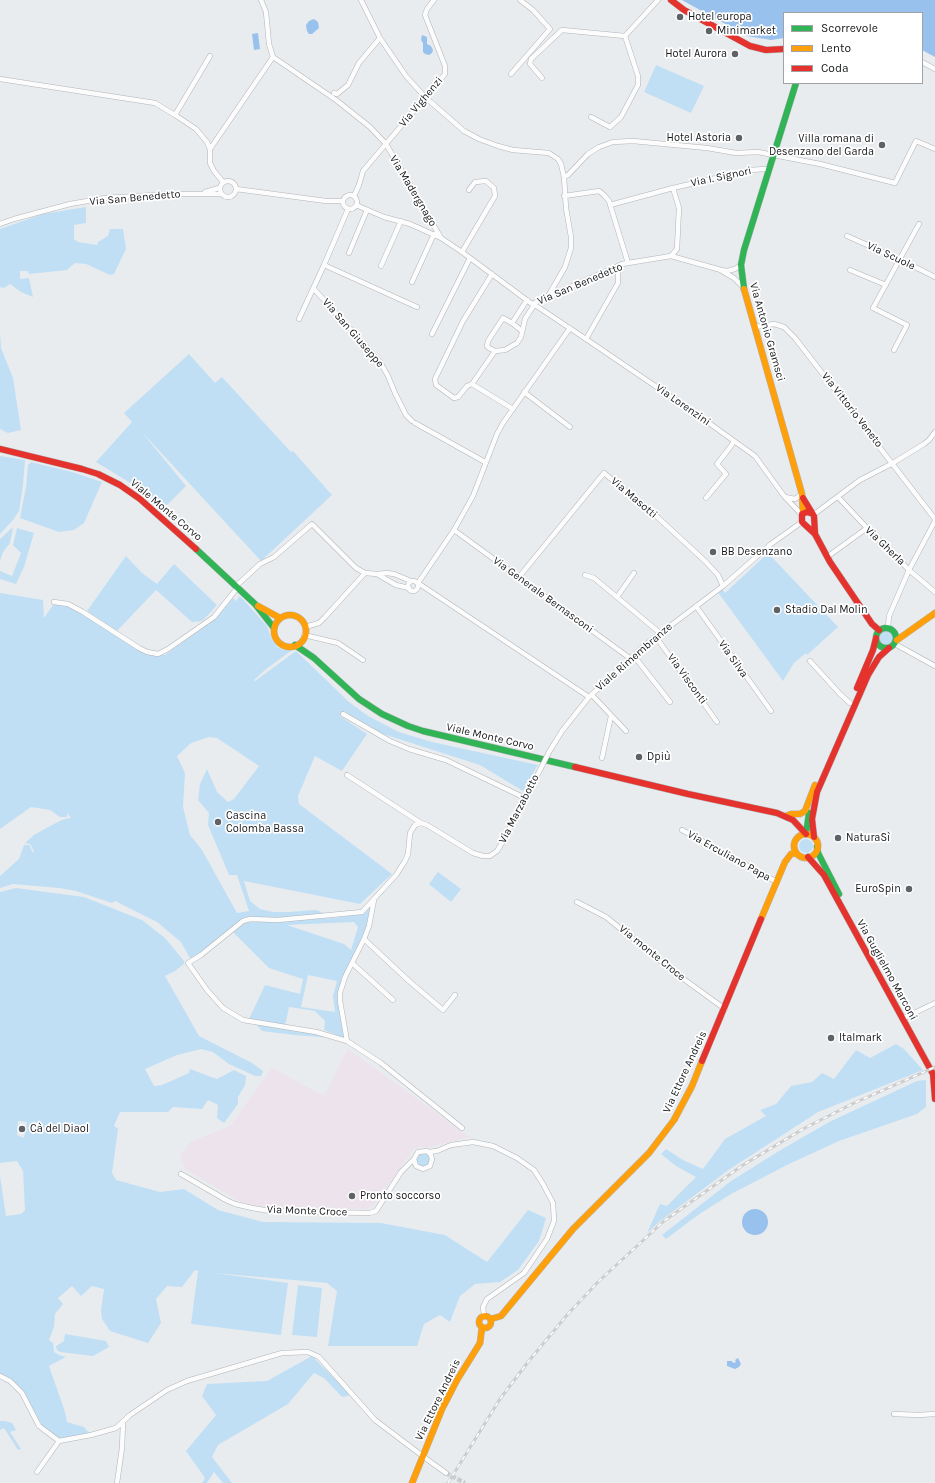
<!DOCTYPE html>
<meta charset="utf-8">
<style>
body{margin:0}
#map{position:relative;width:935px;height:1483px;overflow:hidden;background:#e9ecef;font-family:Karla,sans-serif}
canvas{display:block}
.legend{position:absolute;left:783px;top:12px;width:140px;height:72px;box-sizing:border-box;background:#fff;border:1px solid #a1a2a3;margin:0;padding:5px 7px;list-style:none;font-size:12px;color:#151719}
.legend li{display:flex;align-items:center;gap:8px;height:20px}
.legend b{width:20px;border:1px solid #a1a2a3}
</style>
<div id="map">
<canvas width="935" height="1483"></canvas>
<ul class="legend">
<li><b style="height:5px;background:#30b455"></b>Scorrevole</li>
<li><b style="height:5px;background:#ff9f0a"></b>Lento</li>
<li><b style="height:5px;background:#e5322d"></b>Coda</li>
</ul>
</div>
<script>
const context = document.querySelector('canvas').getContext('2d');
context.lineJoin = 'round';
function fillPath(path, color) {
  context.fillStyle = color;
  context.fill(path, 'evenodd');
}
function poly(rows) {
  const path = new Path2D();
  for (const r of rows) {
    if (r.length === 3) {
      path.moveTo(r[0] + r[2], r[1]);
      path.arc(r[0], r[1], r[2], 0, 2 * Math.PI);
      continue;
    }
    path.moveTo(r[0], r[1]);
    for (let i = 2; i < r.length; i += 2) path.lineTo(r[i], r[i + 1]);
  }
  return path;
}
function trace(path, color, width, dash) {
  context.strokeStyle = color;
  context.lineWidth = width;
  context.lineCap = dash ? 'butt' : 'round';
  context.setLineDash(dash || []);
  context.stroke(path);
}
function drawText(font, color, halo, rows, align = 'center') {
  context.font = font + ' Karla,sans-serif';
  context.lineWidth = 3.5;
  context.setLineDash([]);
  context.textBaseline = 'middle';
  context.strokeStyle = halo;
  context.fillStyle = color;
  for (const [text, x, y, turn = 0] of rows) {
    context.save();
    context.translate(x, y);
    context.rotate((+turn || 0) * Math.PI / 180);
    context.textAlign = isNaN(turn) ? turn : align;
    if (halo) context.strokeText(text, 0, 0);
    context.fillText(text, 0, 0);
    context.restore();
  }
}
const medical = poly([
 [348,1049,470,1137,430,1147,418,1147,413,1150,373,1206,366,1209,272,1208,249,1204,239,1201,185,1169,180,1156,190,1142,230,1126,272,1068,324,1096]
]);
const green = poly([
 [656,65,704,86,691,113,644,92],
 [86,207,86,223,74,225,74,239,78,242,97,245,98,242,108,236,110,229,123,229,126,249,114,274,110,275,86,264,75,263,67,270,29,274,28,271,20,271,20,279,29,278,33,297,21,292,10,284,4,288,0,287,0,229,43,214],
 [0,331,1,348,13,378,21,430,8,433,0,429],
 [189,354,215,383,222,377,291,452,293,451,332,495,261,561,141,431,186,486,163,509,132,484,96,462,132,422,124,413],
 [0,456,25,460,23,485,19,511,13,520,0,534],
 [31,462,72,472,102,482,84,523,74,530,59,532,20,518,26,487,28,465],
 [13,527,10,543,3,552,0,561,0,539],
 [17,528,34,533,24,567,16,584,0,579,0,571,12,576,21,553,13,545],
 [768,553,838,627,807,655,806,653,794,663,783,681,717,591,721,588,725,593],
 [126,556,142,573,157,584,174,564,217,605,210,613,202,621,192,622,156,590,117,631,87,611],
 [0,593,43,600,44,618,53,605,65,605,83,613,149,654,165,655,215,619,233,598,236,601,240,596,267,626,271,638,277,647,284,650,292,650,265,670,254,680,255,681,296,651,349,702,368,716,399,732,432,742,538,765,523,791,480,765,380,733,344,711,340,716,367,734,342,771,315,756,298,796,299,804,392,874,360,904,244,881,250,901,260,909,273,912,288,912,316,910,324,913,317,914,316,916,272,920,245,917,191,960,181,942,157,922,115,901,112,903,76,891,59,888,13,884,0,888,0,876,19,859,24,845,29,845,33,853,34,851,30,844,25,843,34,835,50,826,64,819,71,818,67,813,67,817,60,817,50,810,31,807,0,829],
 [209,737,217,738,259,766,234,799,228,802,217,792,207,769,200,784,198,800,209,813,208,825,229,875,237,875,249,911,237,913,202,850,190,835,183,807,185,773,177,756,191,743],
 [888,630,892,632,894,639,892,643,885,645,880,641,879,637,881,632],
 [806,846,7],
 [438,872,461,889,451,902,429,884],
 [16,888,84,897,142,920,165,938,184,961,184,964,175,971,165,976,199,1036,252,1063,263,1071,261,1076,255,1076,229,1064,213,1052,201,1049,177,1055,145,1069,154,1086,162,1085,189,1073,190,1069,217,1079,234,1070,246,1076,245,1085,238,1097,238,1104,224,1123,217,1118,218,1105,208,1100,202,1109,173,1107,168,1112,120,1112,114,1126,118,1129,112,1173,116,1180,160,1192,184,1189,218,1210,263,1222,381,1223,445,1235,487,1262,528,1210,546,1218,539,1241,518,1270,500,1282,475,1284,460,1296,450,1322,440,1315,424,1324,417,1346,328,1346,337,1291,327,1283,215,1273,288,1283,281,1335,191,1324,198,1271,195,1270,182,1287,167,1286,156,1299,161,1323,148,1343,110,1331,102,1319,101,1310,104,1289,92,1286,81,1296,72,1286,58,1298,63,1304,55,1314,54,1327,49,1340,53,1343,54,1352,59,1355,66,1357,49,1366,65,1412,67,1422,84,1427,89,1433,58,1440,42,1425,24,1393,11,1379,0,1375,0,1176,6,1216,21,1214,25,1210,23,1171,17,1161,0,1163,0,892],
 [18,1121,27,1122,24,1138,17,1135],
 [372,906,365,930,345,974,338,999,344,1038,324,1030,325,1021,315,1011,289,1007,285,1026,249,1019,265,985,300,994,303,979,269,968,232,931,244,922,251,920,277,921,332,918,364,914],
 [354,922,358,927,351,950,344,944,287,925],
 [308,975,337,981,333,996,335,1012,301,1007],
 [256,1024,314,1033,334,1038,294,1035,262,1031],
 [896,1044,904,1049,923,1070,818,1112,727,1171,659,1222,647,1233,660,1204,667,1206,696,1177,676,1166,661,1154,666,1149,683,1160,703,1169,725,1139,766,1116,760,1110,776,1104,791,1086,812,1082,822,1073,834,1079,856,1050,870,1058],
 [926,1080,926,1107,917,1114,839,1141,789,1164,731,1194,698,1215,666,1239,662,1235,731,1181,779,1151,829,1122,917,1081],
 [423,1160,7],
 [298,1285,322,1288,317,1337,292,1335],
 [65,1334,106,1341,109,1347,93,1356,60,1352,57,1350,56,1346,64,1341],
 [312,1356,351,1395,342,1397,324,1378,314,1373,288,1404,218,1445,212,1457,232,1483,223,1483,214,1472,207,1483,202,1483,205,1478,186,1451,216,1415,202,1396,207,1384,267,1381],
 [0,1421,5,1421,12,1423,16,1430,10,1432,21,1449,18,1450,4,1428,0,1430]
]);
const water = poly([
 [682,0,935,0,935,57,922,50,922,13,784,13,784,38,771,40,747,36],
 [314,19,318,22,319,28,312,34,309,34,307,31,306,25,309,21],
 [258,33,260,49,254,50,252,34],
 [422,35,427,37,427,44,431,46,433,50,432,53,429,55,425,54,423,52,423,43,421,40],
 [755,1222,13],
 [738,1358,741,1364,739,1367,735,1369,727,1366,727,1361,732,1361,733,1363,736,1362,735,1360]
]);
const streetTunnel = poly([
 [446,1473,465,1483]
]);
const street = poly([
 [261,0,266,12,269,44,273,57,336,100,370,127,386,144,441,238],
 [361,0,380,38,406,76,425,97,464,131,479,139,498,146,513,150,549,153,558,159,561,164,564,177,566,208,571,237,571,248,565,267,547,298],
 [210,56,175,115,196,129,207,142,210,149,210,163,214,171,223,182],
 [922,62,935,69],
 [511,74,550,29,533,10,520,0],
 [542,78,530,64,531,59,562,30,625,36],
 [0,79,155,103,175,115],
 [334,93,337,94,348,85,359,63,380,38],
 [591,117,610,127,621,117,638,85,638,76,625,36,658,0],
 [210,149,273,57],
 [564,177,568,175,588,154,599,147,613,142,633,141,707,148,736,153,758,152,820,164,895,183,916,141,935,149],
 [228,189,8],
 [236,189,326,201,342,201],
 [205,192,219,188],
 [350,202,7],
 [354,196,359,185,363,171,445,74,445,66,425,15,427,9,434,0],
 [564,196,599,191,604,195,609,201,628,263],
 [356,205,384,217,410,224,441,238,462,252,532,304,538,307,586,339,695,413,755,456,784,496,802,515],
 [610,205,673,188,751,170,764,169,769,170],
 [0,224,14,219,70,204,105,198,172,194,221,194],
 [847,236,899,259,935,277],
 [462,252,495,196,494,188,486,181,475,182,469,190],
 [349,253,367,210],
 [671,256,677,249,679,208,673,188],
 [324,265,417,307],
 [381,266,401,221],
 [850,270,886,285],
 [722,271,734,278,744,288],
 [492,274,463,321,435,379,436,385,454,398,458,397,467,386,472,384,513,409],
 [412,282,434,234],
 [314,289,380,362,388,376,395,393,406,415,412,421],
 [527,300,512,323,503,318,488,341,487,346,489,348,495,351,505,350,517,343,521,337,525,319,534,305],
 [532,304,622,264,671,256,721,270,727,271,735,269,741,265],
 [299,319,324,265,348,209],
 [512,323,522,331],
 [755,327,774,324,784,327,795,338,935,519],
 [432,334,470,258],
 [586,339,618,283,618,274,615,267],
 [894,350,907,325,873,308,919,224],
 [472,384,495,351],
 [524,392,570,427],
 [415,423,485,462],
 [785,497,795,499,802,494],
 [838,497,867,528,909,570,935,592],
 [706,498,726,474,717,464,731,446,734,441],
 [813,515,860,480,893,463,924,444,929,440,935,432],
 [454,530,631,659],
 [827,557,867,528],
 [377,574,387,573,394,574,411,581],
 [585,575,594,578,660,633],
 [519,577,604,473,654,514,705,561,718,575,723,586],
 [413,586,5],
 [418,583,454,530,473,496,497,434,503,423,570,328],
 [418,585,421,585,589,697],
 [236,586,260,564,274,557,312,524,356,568,365,573,377,574,396,585,409,588],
 [617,597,634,573],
 [54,602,68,604,83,612,139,648,147,652,158,654,168,649,214,617,238,587],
 [696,606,771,711],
 [305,627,319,623,325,617,365,573],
 [888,627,889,616,909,570,935,521],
 [304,635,338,643,363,660],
 [656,637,717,722],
 [895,644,935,666],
 [634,656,670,702],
 [810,661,840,694,850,703],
 [592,695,626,731],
 [343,714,390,741,409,749,446,760,525,798],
 [549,752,562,731,589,697,645,645,723,586,771,544,802,522],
 [602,758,611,716],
 [347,775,421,823],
 [682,830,777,882],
 [374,900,369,926,364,939,345,977,340,993,340,1001,347,1041,381,1063,462,1128],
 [577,902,606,917,674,972,725,1009],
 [364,939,409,981,443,1010,455,995],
 [352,963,393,1000],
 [906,1017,935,1003],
 [347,1041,316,1032,243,1020,223,1008,207,990,188,963,201,955,243,921,250,919,278,920,362,912,396,875,405,861,408,854,410,833,415,825,421,823,427,825,473,853,483,856,490,856,497,851,502,843,541,768],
 [428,1152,437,1151,451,1145,473,1142,493,1146,517,1158,534,1170,543,1184,553,1203,554,1221,547,1239,524,1273,487,1299,483,1307,484,1315],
 [181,1174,226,1200,235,1204,252,1208,270,1211,370,1213,376,1211,401,1172,414,1159,418,1152,427,1151,431,1155,432,1159,430,1166,423,1169,416,1166,414,1159],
 [0,1376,10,1381,22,1393,39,1426,59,1441,91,1435,116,1428,130,1415,167,1390,187,1381,282,1353,308,1352,319,1357,375,1420,428,1460,446,1473],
 [894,1414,918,1415,935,1414],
 [37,1472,59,1441],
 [117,1483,122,1448,123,1423]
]);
const fast = poly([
 [744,289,741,265,744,250,796,83],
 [196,549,255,604,274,628],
 [886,638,10],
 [295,645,314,658,359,699,382,714,408,726,423,731,575,767],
 [806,834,809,813],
 [817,847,818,853,839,894]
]);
const slow = poly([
 [744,289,802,494,803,513],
 [258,606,280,618],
 [290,631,16],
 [897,640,935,613],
 [786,816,791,814,800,814,805,811,815,785],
 [806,846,12],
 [761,919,785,862,791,854,796,853],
 [485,1322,6],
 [491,1319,501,1316,573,1229,649,1153,674,1120,692,1086,702,1061],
 [412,1483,442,1409,457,1380,480,1343,482,1327]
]);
const jam = poly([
 [671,0,684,10,750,46,766,50,784,49],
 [0,449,82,469,98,474,120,485,140,499,196,549],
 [803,498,814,516,815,533],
 [811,513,807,512,802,514,802,522,815,534,830,562,872,624,879,630],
 [857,688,873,650,876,638],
 [575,767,688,794,777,813,793,820,806,834],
 [814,837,812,819,817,792,868,675,879,657,889,648],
 [808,857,824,875,933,1074,935,1099],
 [702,1061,761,919]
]);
const rail = poly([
 [448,1483,500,1399,528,1362,567,1315,599,1281,664,1221,743,1165,803,1129,852,1104,935,1067]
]);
const streetBridge = poly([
 [541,768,549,752]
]);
const markers = [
 [680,17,4,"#5f6264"],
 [709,31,4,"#5f6264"],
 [735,54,4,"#5f6264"],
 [739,138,4,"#5f6264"],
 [882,145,4,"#5f6264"],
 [713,552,4,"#5f6264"],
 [777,610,4,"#5f6264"],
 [639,757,4,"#5f6264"],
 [218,822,4,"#5f6264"],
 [838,838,4,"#5f6264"],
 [909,889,4,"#5f6264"],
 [831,1038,4,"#5f6264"],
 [22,1129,4,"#5f6264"],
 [352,1196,4,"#5f6264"]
];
const poiNames = [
 ["Hotel europa",688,17],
 ["Minimarket",717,31],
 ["Hotel Aurora",727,54,"right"],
 ["Hotel Astoria",731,138,"right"],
 ["Villa romana di",874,139,"right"],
 ["Desenzano del Garda",874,152,"right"],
 ["BB Desenzano",721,552],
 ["Stadio Dal Molin",785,610],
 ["Dpiù",647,757],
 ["Cascina",226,816],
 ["Colomba Bassa",226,829],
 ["NaturaSì",846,838],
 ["EuroSpin",901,889,"right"],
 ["Italmark",839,1038],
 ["Cà del Diaol",30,1129],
 ["Pronto soccorso",360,1196]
];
const streetNames = [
 ["Via Vighenzi",421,102,-50],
 ["Via I. Signori",721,177,-12],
 ["Via Madergnago",413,191,59],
 ["Via San Benedetto",135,198,-5],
 ["Via Scuole",891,256,25],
 ["Via San Benedetto",580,284,-23],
 ["Via Antonio Gramsci",767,332,74],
 ["Via San Giuseppe",353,333,49],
 ["Via Lorenzini",683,405,35],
 ["Via Vittorio Veneto",852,410,52],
 ["Via Masotti",634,498,40],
 ["Viale Monte Corvo",166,510,40],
 ["Via Gherla",885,546,44],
 ["Via Generale Bernasconi",543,595,36],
 ["Viale Rimembranze",634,657,-41],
 ["Via Silva",733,659,55],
 ["Via Visconti",687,679,54],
 ["Viale Monte Corvo",490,737,13],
 ["Via Marzabotto",519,809,-63],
 ["Via Erculiano Papa",729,856,29],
 ["Via monte Croce",652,953,39],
 ["Via Guglielmo Marconi",887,970,61],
 ["Via Ettore Andreis",685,1072,-65],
 ["Via Monte Croce",307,1211,2],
 ["Via Ettore Andreis",438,1400,-64]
];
fillPath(medical, '#ece3ed');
fillPath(green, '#c0dff5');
fillPath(water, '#98c1ed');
trace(streetTunnel, '#c9cccf', 4.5, [4.5, 2]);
trace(street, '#b1b3b5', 5.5);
trace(fast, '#b1b3b5', 7);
trace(slow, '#b1b3b5', 7);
trace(jam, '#b1b3b5', 7);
trace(street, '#fcfcfd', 4.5);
trace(fast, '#30b455', 6);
trace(slow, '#ff9f0a', 6);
trace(jam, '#e5322d', 6);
trace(rail, '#cdcdce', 3);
trace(rail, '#fff', 1.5, [4.5]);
trace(streetBridge, '#b1b3b5', 5.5, []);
trace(streetBridge, '#fcfcfd', 4.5);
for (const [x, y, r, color] of markers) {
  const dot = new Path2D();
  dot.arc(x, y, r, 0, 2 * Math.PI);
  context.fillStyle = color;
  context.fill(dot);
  trace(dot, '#fff', 1.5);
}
drawText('11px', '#151719', '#fff', poiNames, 'left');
drawText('11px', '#151719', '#fff', streetNames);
</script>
